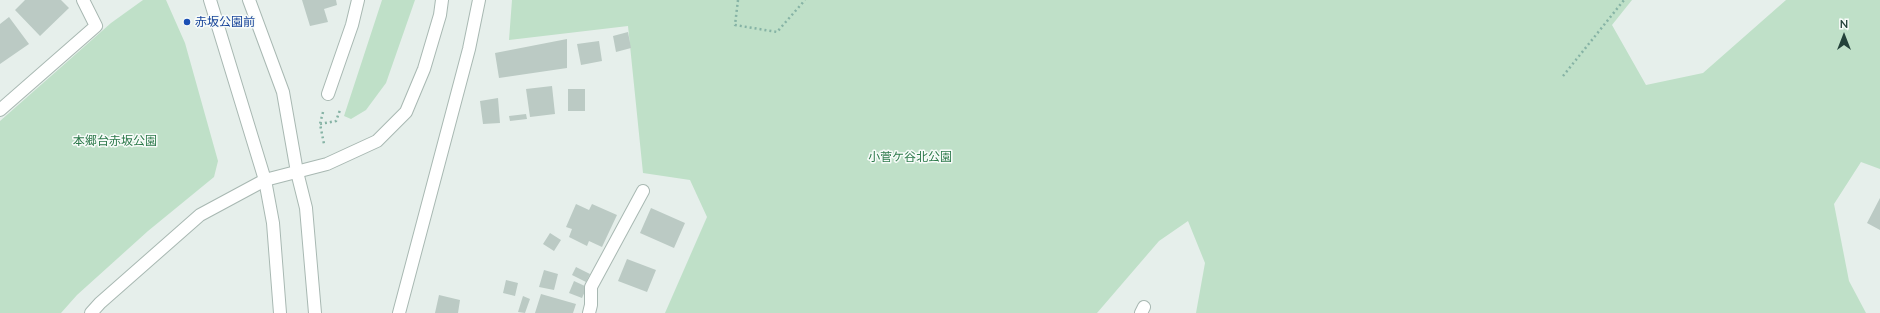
<!DOCTYPE html>
<meta charset="utf-8">
<style>
body{margin:0}
#map{position:relative;width:1880px;height:313px;overflow:hidden;background:#e6efeb;font-family:Lato,sans-serif}
canvas{display:block}
.north{position:absolute;left:1824px;top:16px;width:40px;height:40px;-webkit-text-stroke:3px #f7fbf9;paint-order:stroke;rotate:0deg;font-size:11px;font-weight:700;line-height:16px;text-align:center;color:#24423a}
.north::after{content:'';display:block;margin:auto;width:14px;height:18px;background:#24423a;clip-path:polygon(50% 0,100% 100%,50% 72%,0 100%)}
</style>
<div id="map">
<canvas width="1880" height="313"></canvas>
<div class="north">N</div>
</div>
<script>
const context = document.querySelector('canvas').getContext('2d');
context.lineJoin = 'round';
function fillPath(path, color) {
  context.fillStyle = color;
  context.fill(path, 'evenodd');
}
function poly(rows) {
  const path = new Path2D();
  for (const r of rows) {
    path.moveTo(r[0], r[1]);
    for (let i = 2; i < r.length; i += 2) path.lineTo(r[i], r[i + 1]);
  }
  return path;
}
function trace(path, color, width, dash) {
  context.strokeStyle = color;
  context.lineWidth = width;
  context.lineCap = dash ? 'butt' : 'round';
  context.setLineDash(dash || []);
  context.stroke(path);
}
function drawText(font, color, halo, rows, align = 'center') {
  context.font = font + ' Lato,"Noto Sans JP",sans-serif';
  context.lineWidth = 3;
  context.setLineDash([]);
  context.textBaseline = 'middle';
  context.strokeStyle = halo;
  context.fillStyle = color;
  for (const [text, x, y, turn = 0] of rows) {
    context.save();
    context.translate(x, y);
    context.rotate((+turn || 0) * Math.PI / 180);
    context.textAlign = isNaN(turn) ? turn : align;
    if (halo) context.strokeText(text, 0, 0);
    context.fillText(text, 0, 0);
    context.restore();
  }
}
const green = poly([
 [143,0,166,0,185,43,218,161,214,177,148,231,77,295,61,313,0,313,0,121,111,23],
 [382,0,415,0,386,83,366,110,351,119,344,116],
 [512,0,1632,0,1612,25,1646,85,1703,73,1786,0,1880,0,1880,169,1861,162,1834,204,1849,281,1866,313,1196,313,1205,263,1188,221,1159,241,1097,313,665,313,707,217,690,180,643,173,628,26,509,40]
]);
const building = poly([
 [25,0,61,0,69,8,40,36,15,10],
 [302,0,336,0,337,5,324,9,328,22,310,26],
 [9,17,29,44,0,64,0,24],
 [628,32,631,48,616,52,613,36],
 [567,39,567,68,499,78,495,53],
 [599,41,602,61,581,65,577,44],
 [552,86,555,114,530,117,526,89],
 [568,89,585,89,585,111,568,111],
 [498,98,500,123,483,124,480,101],
 [526,114,527,119,510,121,509,116],
 [1880,198,1880,230,1867,223],
 [576,204,589,210,592,204,617,215,602,247,589,241,587,246,569,237,572,229,566,227],
 [651,208,685,223,674,248,640,233],
 [550,233,561,240,554,251,543,244],
 [627,259,656,270,647,292,618,281],
 [576,267,590,274,586,282,572,275],
 [544,270,558,274,554,290,539,287],
 [506,280,518,283,515,296,503,293],
 [574,281,587,287,582,298,569,293],
 [541,294,576,304,573,313,535,313],
 [439,295,460,300,458,313,435,313],
 [523,296,530,299,525,313,518,312]
]);
const path = poly([
 [738,0,735,25,777,32,805,0],
 [1563,76,1624,0],
 [323,112,320,124,324,144],
 [320,124,336,121,340,110]
]);
const service = poly([
 [589,313,591,305,591,287,643,191],
 [1141,313,1144,307]
]);
const minor = poly([
 [328,94,352,25,358,0],
 [0,110,96,26,83,0],
 [91,313,100,303,200,215,265,180,327,164,377,141,406,112,424,69,440,15,442,0],
 [399,313,469,49,479,0]
]);
const tertiary = poly([
 [210,0,265,180,273,223,280,313],
 [249,0,283,92,297,172,306,208,315,313]
]);
const markers = [
 [187,22,4,"#1a4fb4"]
];
const transitNames = [
 ["赤坂公園前",195,22]
];
const parkNames = [
 ["本郷台赤坂公園",115,141],
 ["小菅ケ谷北公園",910,157]
];
fillPath(green, '#bfe0c8');
fillPath(building, '#bbcac4');
trace(service, '#a8b8b2', 14);
trace(minor, '#a8b8b2', 14);
trace(tertiary, '#a8b8b2', 14);
trace(path, '#86b3a5', 2.5, [2, 3]);
trace(service, '#fff', 12);
trace(minor, '#fff', 12);
trace(tertiary, '#fff', 12);
for (const [x, y, r, color] of markers) {
  const dot = new Path2D();
  dot.arc(x, y, r, 0, 2 * Math.PI);
  context.fillStyle = color;
  context.fill(dot);
  trace(dot, '#f7fbf9', 1.5);
}
drawText('12px', '#164399', '#f7fbf9', transitNames, 'left');
drawText('12px', '#2d7a4b', '#f7fbf9', parkNames);
</script>
